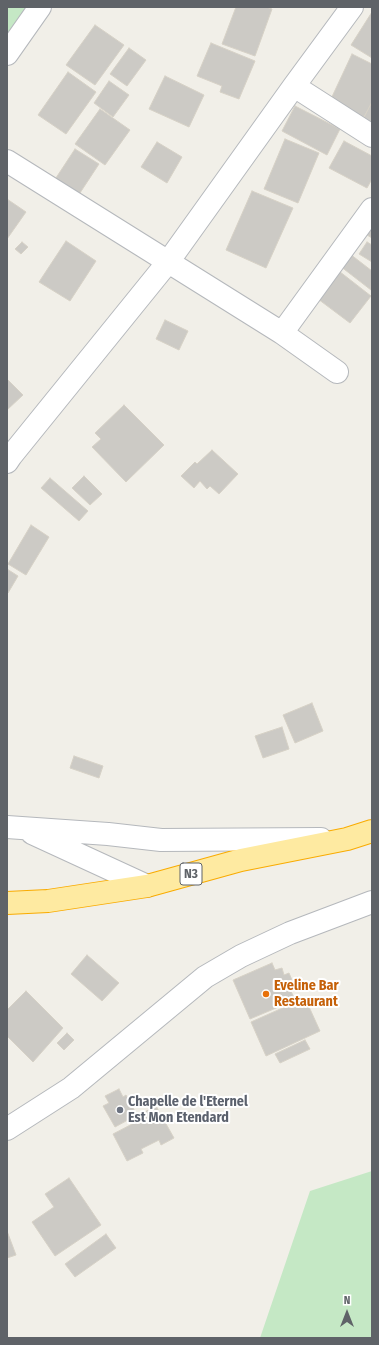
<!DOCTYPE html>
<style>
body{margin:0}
#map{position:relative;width:379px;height:1345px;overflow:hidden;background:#f1efe8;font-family:"Fira Sans Condensed",sans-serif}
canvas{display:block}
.frame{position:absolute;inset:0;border:8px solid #5f6368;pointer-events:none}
.north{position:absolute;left:327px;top:1293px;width:40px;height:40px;-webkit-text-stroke:3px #fff;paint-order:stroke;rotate:0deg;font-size:11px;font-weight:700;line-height:16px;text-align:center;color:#5f6368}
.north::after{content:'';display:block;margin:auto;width:14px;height:18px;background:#5f6368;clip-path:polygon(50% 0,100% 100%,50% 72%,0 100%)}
</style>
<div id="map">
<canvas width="379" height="1345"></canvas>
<div class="frame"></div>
<div class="north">N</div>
</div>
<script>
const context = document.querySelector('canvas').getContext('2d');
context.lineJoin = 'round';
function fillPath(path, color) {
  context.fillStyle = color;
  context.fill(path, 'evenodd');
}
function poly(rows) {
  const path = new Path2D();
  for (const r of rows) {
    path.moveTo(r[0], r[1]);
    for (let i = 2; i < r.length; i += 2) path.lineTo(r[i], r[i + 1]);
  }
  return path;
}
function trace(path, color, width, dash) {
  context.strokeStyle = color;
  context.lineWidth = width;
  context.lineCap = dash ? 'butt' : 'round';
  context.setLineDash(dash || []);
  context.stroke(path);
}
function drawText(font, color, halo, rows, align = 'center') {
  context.font = font + ' "Fira Sans Condensed",sans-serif';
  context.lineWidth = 4;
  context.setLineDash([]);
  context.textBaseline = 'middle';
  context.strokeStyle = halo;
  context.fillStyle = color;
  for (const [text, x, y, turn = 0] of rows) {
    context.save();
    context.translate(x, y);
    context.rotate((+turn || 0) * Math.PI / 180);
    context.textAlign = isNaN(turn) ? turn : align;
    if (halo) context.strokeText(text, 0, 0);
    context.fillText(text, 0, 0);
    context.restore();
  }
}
const green = poly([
 [7,7,34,7,7,52],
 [372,1171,372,1338,260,1338,310,1191]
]);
const building = poly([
 [236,7,266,7,272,9,255,56,222,44,236,7],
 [372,12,372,58,351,45,372,12],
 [95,25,124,45,95,85,66,65,95,25],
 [211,43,255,61,239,99,220,92,222,86,197,76,211,43],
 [129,48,146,60,127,86,110,74,129,48],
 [352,54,372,64,372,102,364,117,330,101,352,54],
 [68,72,96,92,66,134,38,115,68,72],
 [165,76,204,95,189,127,149,109,165,76],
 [109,81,129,95,113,117,94,103,109,81],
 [372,102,372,126,362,121,372,102],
 [295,106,340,129,327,155,282,131,295,106],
 [100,109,130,130,105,165,75,144,100,109],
 [285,139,319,153,298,203,264,189,285,139],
 [344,141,372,156,372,179,367,188,329,168,344,141],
 [157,142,182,157,167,183,141,167,157,142],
 [75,149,99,164,76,199,52,184,75,149],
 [252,191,293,208,266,268,226,250,252,191],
 [7,199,26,212,7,239,7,199],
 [372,218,372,238,362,232,372,218],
 [66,241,96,261,70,301,39,282,66,241],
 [22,242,28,247,21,254,15,249,22,242],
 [367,242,372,245,372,262,359,254,367,242],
 [350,254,372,271,371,290,340,266,350,254],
 [335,268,371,296,350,323,314,296,335,268],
 [165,320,188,331,179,350,156,339,165,320],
 [7,379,23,395,7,410,7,379],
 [124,405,164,445,126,482,92,447,101,439,95,433,124,405],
 [212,450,238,474,219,494,210,486,207,489,200,481,194,488,181,476,195,462,197,464,212,450],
 [84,476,102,494,90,505,72,488,84,476],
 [50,478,88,511,79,521,41,488,50,478],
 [31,525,49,537,26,575,8,564,31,525],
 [7,569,18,576,8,593,7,592,7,569],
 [312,703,323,731,295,743,283,715,312,703],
 [282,727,289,749,263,758,255,736,282,727],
 [74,756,103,766,99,778,70,768,74,756],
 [87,955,119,983,102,1001,71,974,87,955],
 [272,963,275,970,282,968,284,975,289,973,295,987,290,989,295,1000,250,1019,233,980,272,963],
 [26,991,63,1028,33,1062,7,1036,7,1010,26,991],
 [305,998,320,1031,266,1056,251,1022,305,998],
 [67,1033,74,1040,64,1050,57,1043,67,1033],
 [305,1040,310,1049,280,1063,275,1054,305,1040],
 [119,1089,123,1097,126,1095,137,1115,115,1127,103,1106,109,1103,105,1096,119,1089],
 [156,1106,174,1138,161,1145,159,1140,141,1149,143,1153,127,1161,113,1134,138,1121,135,1117,156,1106],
 [69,1178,101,1225,55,1256,32,1222,54,1207,45,1194,69,1178],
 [7,1231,16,1255,7,1258,7,1231],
 [106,1234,116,1248,75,1277,65,1264,106,1234]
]);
const minor = poly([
 [294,86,372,136],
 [7,161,282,333,337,372],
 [282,333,372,209],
 [7,462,11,456,168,262,294,86,352,7],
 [7,827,108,834,161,840,321,839],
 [32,833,147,886]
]);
const tertiary = poly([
 [7,54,40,7],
 [7,1129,71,1088,205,977,241,956,290,933,372,902]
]);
const trunk = poly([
 [7,903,48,901,147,886,241,860,347,839,372,831]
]);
const markers = [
 [266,994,4,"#e8710a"],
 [120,1110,4,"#6b7280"]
];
const shields = [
 [191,874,22]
];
const shieldNames = [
 ["N3",191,874]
];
const foodNames = [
 ["Eveline Bar",274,986],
 ["Restaurant",274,1002]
];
const worshipNames = [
 ["Chapelle de l'Eternel",128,1102],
 ["Est Mon Etendard",128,1118]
];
fillPath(green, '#c5e8c5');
fillPath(building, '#cccac5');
trace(building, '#d6d1c6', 1);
trace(minor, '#b5b8bc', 24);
trace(tertiary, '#b5b8bc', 24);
trace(trunk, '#f9ab00', 24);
trace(minor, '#fff', 22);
trace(tertiary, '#fff', 22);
trace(trunk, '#feeaa1', 22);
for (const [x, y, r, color] of markers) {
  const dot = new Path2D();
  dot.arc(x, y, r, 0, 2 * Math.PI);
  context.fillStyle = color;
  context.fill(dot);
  trace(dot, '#fff', 1.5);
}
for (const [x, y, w] of shields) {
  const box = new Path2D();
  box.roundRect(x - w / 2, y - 11, w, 22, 3);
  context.fillStyle = '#fff';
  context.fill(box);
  trace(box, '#5f6368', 1);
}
drawText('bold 13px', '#5f6368', null, shieldNames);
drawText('bold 14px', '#c56008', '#fff', foodNames, 'left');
drawText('bold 14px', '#5b616d', '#fff', worshipNames, 'left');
</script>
